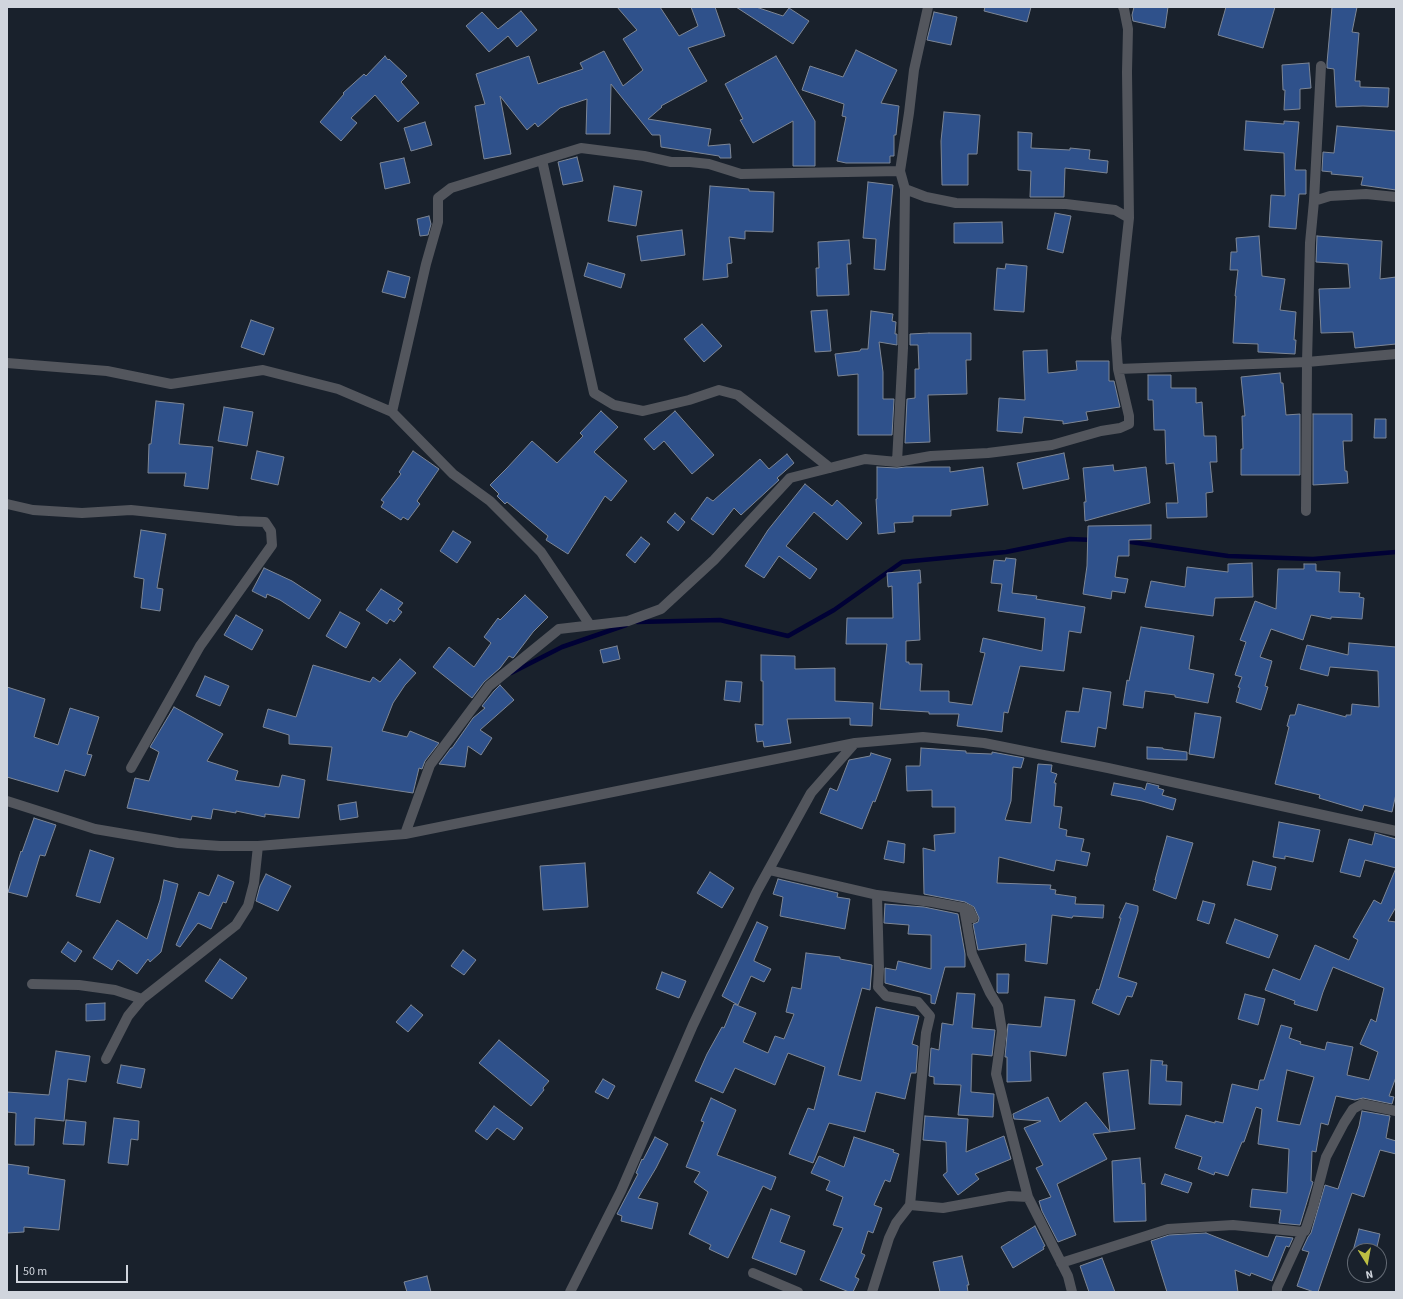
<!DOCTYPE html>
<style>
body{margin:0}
#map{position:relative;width:1403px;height:1299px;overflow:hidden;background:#19212c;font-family:"Source Sans 3",sans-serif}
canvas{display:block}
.frame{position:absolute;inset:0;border:8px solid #d0d5dd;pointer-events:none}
.north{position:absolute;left:1347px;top:1243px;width:40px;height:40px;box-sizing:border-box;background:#19212c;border:1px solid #626973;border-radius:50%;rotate:169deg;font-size:11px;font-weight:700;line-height:16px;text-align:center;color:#d0d5dd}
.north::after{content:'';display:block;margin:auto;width:14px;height:18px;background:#bdbf43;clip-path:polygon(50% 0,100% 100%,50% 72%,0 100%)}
.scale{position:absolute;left:16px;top:1265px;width:112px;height:18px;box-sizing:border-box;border:2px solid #d0d5dd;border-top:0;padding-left:5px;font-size:12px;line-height:14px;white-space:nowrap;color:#d0d5dd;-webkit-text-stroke:3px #19212c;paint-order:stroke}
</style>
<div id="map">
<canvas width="1403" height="1299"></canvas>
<div class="frame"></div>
<div class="north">N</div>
<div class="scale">50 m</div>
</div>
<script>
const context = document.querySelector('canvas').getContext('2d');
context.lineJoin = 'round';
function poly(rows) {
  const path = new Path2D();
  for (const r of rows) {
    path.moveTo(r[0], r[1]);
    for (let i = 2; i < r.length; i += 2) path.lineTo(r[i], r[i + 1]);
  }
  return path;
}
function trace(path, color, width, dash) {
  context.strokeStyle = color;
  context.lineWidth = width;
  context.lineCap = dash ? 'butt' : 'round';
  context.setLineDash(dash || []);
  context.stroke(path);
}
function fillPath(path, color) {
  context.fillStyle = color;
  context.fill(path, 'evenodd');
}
const stream = poly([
 [1124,541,1228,556,1313,559,1396,552],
 [637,622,720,620,788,636,834,610,902,562,1006,552,1070,539,1093,540],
 [511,673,562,647,626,625]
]);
const building = poly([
 [617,7,660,7,679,36,698,26,691,7,715,7,725,36,688,48,707,81,661,106,662,107,648,119,711,129,708,146,730,144,731,158,720,158,719,156,661,147,660,135,652,135,611,84,610,134,586,134,587,99,560,108,538,127,535,123,527,130,500,96,511,154,484,159,475,106,485,104,476,74,529,56,538,84,583,69,580,63,604,51,623,86,643,70,623,39,637,30,617,7],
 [736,7,756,7,783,16,789,8,809,21,793,44,736,7],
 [985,7,1031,7,1027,22,984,11,985,7],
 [1134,7,1168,7,1165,28,1133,21,1132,15,1134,7],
 [1226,7,1275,7,1263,48,1218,35,1226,7],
 [1332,7,1357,7,1352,32,1359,33,1355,81,1360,81,1360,87,1389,88,1388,107,1363,106,1336,107,1334,69,1327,68,1327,63,1332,7],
 [521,11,537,30,517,47,508,36,489,52,466,26,482,12,498,29,521,11],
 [934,12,957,17,951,45,927,40,934,12],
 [856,50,897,70,881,103,899,106,896,135,894,135,894,156,890,156,890,163,846,163,837,161,846,117,842,116,844,104,802,90,810,66,843,77,856,50],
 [385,56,388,60,389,59,407,76,401,82,419,103,398,122,375,95,351,118,357,123,341,141,320,122,344,94,343,93,364,74,366,76,385,56],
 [776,56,815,121,815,166,793,166,793,121,753,143,740,120,743,119,725,84,776,56],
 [1309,63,1311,88,1300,89,1300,109,1284,110,1285,90,1283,90,1282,65,1309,63],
 [944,112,980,115,977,154,968,154,968,185,942,185,941,141,944,112],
 [1246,121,1284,124,1284,121,1299,122,1295,170,1306,170,1306,194,1299,194,1296,229,1269,227,1271,195,1285,196,1284,153,1244,150,1246,121],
 [425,122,432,145,411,151,404,128,425,122],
 [1337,126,1396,131,1396,190,1361,185,1363,177,1331,174,1332,172,1322,171,1323,152,1334,153,1337,126],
 [1018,132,1032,133,1031,148,1070,150,1070,148,1090,150,1089,159,1108,161,1107,173,1065,168,1064,197,1030,197,1031,171,1018,170,1018,132],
 [577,157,583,181,563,185,558,162,577,157],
 [404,158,410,183,385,189,380,163,404,158],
 [868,182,893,185,885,270,874,269,876,239,863,238,868,182],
 [614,186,642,191,636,226,608,221,614,186],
 [710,186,749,189,749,191,774,192,773,232,745,231,745,239,729,237,732,263,727,264,728,277,703,280,710,186],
 [1055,213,1071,216,1063,253,1047,249,1055,213],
 [429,216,431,224,428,235,420,236,417,219,429,216],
 [1002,222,1003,243,954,243,954,223,1002,222],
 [682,230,685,255,641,261,637,236,682,230],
 [1259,236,1262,276,1285,279,1280,310,1296,312,1294,340,1296,340,1295,354,1258,352,1258,344,1233,343,1236,296,1235,296,1238,270,1230,270,1231,252,1237,252,1236,238,1259,236],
 [1317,236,1382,241,1380,279,1396,277,1396,344,1355,348,1353,332,1321,333,1319,289,1350,288,1348,264,1316,262,1317,236],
 [849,240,851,264,847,264,849,295,817,296,816,268,819,268,818,242,849,240],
 [588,263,625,274,621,288,584,276,588,263],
 [1006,264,1027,266,1024,312,994,310,997,268,1005,269,1006,264],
 [388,271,410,277,405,298,382,292,388,271],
 [827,310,831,351,815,352,811,311,827,310],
 [871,311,893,314,892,321,896,322,895,334,897,334,897,345,879,342,883,372,883,399,894,399,892,435,858,435,858,374,838,376,835,354,860,351,861,349,868,349,871,311],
 [251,320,274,328,264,355,241,347,251,320],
 [702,324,722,346,704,362,684,339,702,324],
 [929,333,971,333,971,360,966,360,967,394,928,395,930,442,905,443,907,399,915,398,915,369,919,369,918,345,910,345,910,334,929,333],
 [1047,350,1048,373,1077,370,1076,361,1109,361,1109,381,1114,381,1120,407,1086,412,1088,420,1063,424,1063,421,1024,417,1022,433,997,431,999,398,1025,400,1023,351,1047,350],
 [1280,373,1281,383,1283,383,1286,415,1300,414,1300,475,1241,475,1241,449,1243,449,1242,416,1245,416,1241,377,1280,373],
 [1148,375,1171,375,1171,388,1196,388,1196,403,1202,402,1204,436,1216,436,1217,462,1210,462,1213,492,1206,493,1207,517,1167,518,1166,503,1178,503,1174,463,1166,464,1165,430,1154,430,1153,400,1148,400,1148,375],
 [156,401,184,404,179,444,213,447,208,489,184,486,186,473,148,473,149,444,151,444,156,401],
 [224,407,253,412,247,446,218,441,224,407],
 [601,411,618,427,594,452,627,481,611,501,605,496,568,554,546,540,548,536,507,502,505,504,497,496,499,494,490,485,507,468,532,441,557,463,583,436,580,433,601,411],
 [675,411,714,455,692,474,664,441,654,450,644,439,675,411],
 [1313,414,1352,414,1352,441,1343,441,1345,471,1347,471,1348,483,1313,485,1313,414],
 [1375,419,1386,419,1386,438,1374,438,1375,419],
 [257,451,284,457,278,485,251,479,257,451],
 [413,451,439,469,417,501,420,504,408,520,403,517,401,520,381,507,384,502,381,500,401,474,399,472,413,451],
 [1064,453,1069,479,1023,489,1017,463,1064,453],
 [787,454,794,463,777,478,779,480,741,515,734,508,713,535,691,519,707,497,713,501,760,459,769,469,787,454],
 [1113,465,1114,471,1146,467,1150,503,1085,521,1084,502,1086,502,1083,468,1113,465],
 [877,467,897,468,906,467,950,467,950,472,983,467,988,505,951,510,951,516,913,516,913,522,894,523,895,532,878,534,876,499,877,499,877,467],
 [805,484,832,506,837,500,862,523,847,540,814,512,786,546,817,569,810,579,779,556,764,578,745,566,768,530,805,484],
 [675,513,685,522,678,531,667,522,675,513],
 [1151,525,1151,539,1129,540,1129,556,1118,556,1115,577,1128,579,1125,593,1112,591,1111,599,1083,594,1087,566,1088,526,1151,525],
 [141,530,166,534,157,588,163,589,160,611,141,608,144,579,134,577,141,530],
 [453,531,471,542,457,563,440,551,453,531],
 [641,537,650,544,635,563,626,555,641,537],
 [1006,558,1016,559,1012,593,1037,596,1036,599,1085,607,1081,633,1069,631,1064,671,1020,666,1008,713,1004,712,1002,732,957,726,959,714,929,714,929,712,880,709,887,644,846,644,847,618,893,618,892,586,888,587,887,573,920,570,921,583,918,583,920,640,906,641,906,662,909,662,909,664,922,664,920,691,949,691,949,702,972,705,985,653,980,652,983,638,1042,651,1045,618,998,611,1002,584,991,583,994,560,1005,561,1006,558],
 [1252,563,1253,597,1215,598,1213,616,1145,607,1151,581,1185,587,1187,567,1228,572,1228,564,1252,563],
 [1304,564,1316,564,1316,571,1340,572,1339,592,1360,593,1359,597,1364,598,1362,619,1331,617,1331,619,1311,615,1303,640,1271,629,1260,657,1272,661,1265,686,1268,687,1261,710,1236,702,1240,688,1238,687,1242,677,1235,675,1246,642,1240,640,1255,601,1276,609,1278,569,1304,569,1304,564],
 [264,568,292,581,321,600,309,619,280,600,267,594,266,598,252,591,264,568],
 [381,589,403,603,398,609,402,612,394,622,390,619,387,624,366,610,381,589],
 [525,595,548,617,533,632,514,657,513,658,509,656,500,668,484,682,472,698,433,667,449,647,474,667,491,643,484,637,498,618,500,620,525,595],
 [340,612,360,623,346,648,326,636,340,612],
 [236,615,263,630,252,650,224,635,236,615],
 [1141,627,1194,636,1189,669,1214,674,1208,703,1175,697,1175,695,1145,691,1143,708,1123,705,1127,680,1129,681,1131,671,1141,627],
 [1349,643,1396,647,1396,794,1392,812,1364,805,1362,811,1319,798,1320,795,1275,784,1289,727,1287,726,1290,715,1295,715,1298,704,1346,717,1346,715,1351,715,1352,704,1379,707,1378,671,1330,667,1328,676,1300,669,1307,645,1348,655,1349,643],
 [617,646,620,659,603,663,600,650,617,646],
 [761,655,795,656,795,669,835,668,835,701,873,703,872,726,850,725,850,718,787,719,791,743,764,747,763,741,757,742,755,724,763,725,763,681,761,681,761,655],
 [400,659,416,673,405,685,393,703,382,731,407,737,410,731,439,743,425,761,422,769,419,768,413,793,327,780,332,747,289,744,289,735,263,727,268,709,296,717,313,665,370,682,373,677,380,682,400,659],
 [205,676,229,686,220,706,196,696,205,676],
 [726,681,742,682,740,702,724,700,726,681],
 [500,685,514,700,480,730,492,738,481,755,468,746,465,767,439,764,451,748,452,748,473,718,485,708,482,706,494,691,500,685],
 [7,687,45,699,34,737,58,745,70,708,99,717,87,754,92,755,85,776,65,770,58,792,7,777,7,687],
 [1083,688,1111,692,1106,729,1098,727,1095,747,1061,742,1066,711,1079,712,1083,688],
 [174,707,223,734,207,761,238,771,235,780,279,787,282,775,305,780,299,818,265,814,265,817,236,811,236,813,213,809,211,819,192,816,191,820,127,808,135,778,149,781,159,752,150,747,174,707],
 [1195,713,1221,717,1214,758,1189,754,1195,713],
 [1147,747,1163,748,1163,749,1187,752,1187,760,1147,759,1147,747],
 [921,748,966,751,966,753,992,754,992,752,1024,758,1021,768,1013,767,1011,801,1005,820,1031,823,1038,764,1052,765,1051,772,1057,774,1054,783,1056,783,1054,806,1062,807,1059,828,1067,830,1066,836,1084,839,1081,851,1090,853,1087,866,1056,860,1054,871,999,857,997,883,1051,885,1050,889,1056,890,1055,894,1076,897,1075,904,1104,905,1103,918,1073,916,1072,918,1052,915,1047,964,1025,961,1026,944,978,950,973,924,978,922,979,918,974,907,965,902,924,894,923,848,935,851,934,835,955,833,955,807,932,807,932,790,907,791,906,766,920,766,921,748],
 [871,753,891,759,875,802,873,801,862,829,820,813,830,788,837,791,849,760,870,756,871,753],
 [1114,783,1142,788,1145,790,1147,783,1159,786,1158,788,1164,790,1162,795,1176,799,1173,810,1142,801,1111,795,1114,783],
 [356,802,358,817,340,820,338,805,356,802],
 [34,818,56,825,45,856,40,855,27,897,8,892,21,851,22,852,34,818],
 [1279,822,1320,830,1313,862,1285,856,1285,859,1273,857,1279,822],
 [1375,833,1396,839,1396,868,1365,860,1360,877,1340,872,1349,839,1372,845,1375,833],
 [1167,836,1193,843,1176,899,1153,890,1156,880,1155,880,1167,836],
 [888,841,905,844,904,863,884,859,888,841],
 [90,850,114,858,100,903,76,896,90,850],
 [1253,861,1276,867,1271,890,1247,885,1253,861],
 [585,863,588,907,543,910,540,866,585,863],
 [1396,868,1396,907,1388,921,1396,922,1396,1077,1389,1096,1394,1097,1392,1104,1363,1098,1355,1100,1336,1096,1328,1125,1321,1123,1316,1152,1312,1151,1311,1181,1313,1182,1300,1225,1279,1223,1281,1210,1250,1207,1252,1189,1287,1193,1289,1149,1258,1144,1262,1109,1256,1107,1244,1142,1242,1142,1228,1176,1215,1172,1214,1175,1198,1169,1202,1157,1175,1148,1186,1115,1215,1123,1215,1121,1223,1123,1232,1084,1258,1090,1260,1080,1264,1080,1281,1025,1292,1028,1289,1038,1301,1042,1300,1044,1325,1050,1327,1042,1353,1047,1347,1075,1369,1080,1378,1052,1360,1044,1371,1019,1376,1022,1384,988,1333,967,1323,992,1317,1011,1294,1004,1295,1001,1265,990,1273,969,1300,980,1315,945,1349,960,1358,940,1353,937,1374,900,1381,904,1396,868],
 [1287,1070,1314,1077,1300,1125,1277,1121,1287,1070],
 [710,872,734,888,722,908,697,893,710,872],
 [266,874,291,886,278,911,256,901,260,886,266,874],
 [218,875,234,882,226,903,223,902,211,929,198,923,180,947,176,945,199,892,209,896,218,875],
 [778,879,838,893,837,897,850,899,845,929,780,916,783,897,773,894,778,879],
 [164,880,178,884,161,952,150,962,148,959,137,974,118,960,112,970,93,958,117,920,147,939,160,900,164,880],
 [1203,901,1215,904,1209,924,1197,920,1203,901],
 [1126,903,1138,906,1138,911,1118,977,1137,983,1132,997,1127,996,1119,1015,1092,1003,1097,989,1099,990,1121,918,1119,918,1126,903],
 [885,904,924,907,958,914,965,954,965,967,945,967,935,1004,931,1003,931,995,885,983,885,968,896,970,898,961,931,969,931,935,908,934,909,925,884,923,885,904],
 [1235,919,1278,935,1269,958,1226,943,1235,919],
 [757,922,768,927,754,960,754,961,771,969,764,982,751,976,738,1005,722,996,757,922],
 [68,942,82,951,75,962,61,952,68,942],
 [463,950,476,960,464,975,451,966,463,950],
 [806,953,840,957,840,959,872,965,870,990,862,988,838,1075,861,1081,876,1007,919,1016,912,1044,918,1046,916,1073,911,1073,905,1099,876,1092,865,1132,829,1123,813,1163,789,1154,808,1108,814,1110,825,1067,788,1053,775,1085,735,1068,723,1093,695,1081,707,1054,722,1027,724,1028,734,1004,756,1013,743,1042,768,1053,775,1036,784,1039,794,1014,786,1012,792,987,801,989,806,953],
 [220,959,247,978,232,999,205,981,220,959],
 [662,972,686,981,679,998,656,989,662,972],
 [997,974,1009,974,1008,993,998,993,997,992,997,974],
 [957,993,975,994,972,1028,995,1030,992,1056,972,1054,971,1092,994,1094,993,1117,958,1115,961,1085,934,1084,934,1077,929,1076,931,1048,939,1050,942,1023,953,1025,957,993],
 [1245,994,1265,999,1258,1025,1238,1019,1245,994],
 [1045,997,1075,1000,1066,1056,1030,1051,1031,1081,1007,1082,1007,1057,1005,1057,1008,1024,1041,1027,1045,997],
 [105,1003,105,1020,86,1021,86,1004,105,1003],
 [411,1005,423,1015,408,1032,396,1022,411,1005],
 [499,1040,549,1081,543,1088,544,1090,531,1106,479,1063,499,1040],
 [56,1051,90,1056,86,1082,68,1079,64,1121,35,1118,34,1145,15,1145,16,1113,7,1112,7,1092,49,1095,56,1051],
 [1151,1060,1163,1061,1162,1065,1167,1065,1166,1081,1182,1082,1181,1105,1149,1104,1151,1060],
 [121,1065,145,1069,141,1088,117,1083,121,1065],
 [1128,1070,1135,1129,1093,1134,1107,1159,1057,1184,1076,1235,1058,1242,1042,1211,1039,1201,1051,1197,1036,1168,1043,1165,1024,1128,1041,1121,1014,1119,1013,1114,1048,1097,1060,1122,1086,1102,1110,1132,1103,1073,1128,1070],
 [603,1079,615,1086,608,1099,595,1092,603,1079],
 [711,1098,736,1110,717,1155,776,1177,771,1190,763,1186,728,1258,709,1249,711,1245,689,1234,708,1192,694,1182,700,1172,686,1167,704,1122,701,1121,711,1098],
 [494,1106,523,1128,514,1140,497,1128,487,1140,475,1131,494,1106],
 [1362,1111,1390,1116,1386,1138,1396,1141,1396,1154,1380,1150,1364,1197,1352,1193,1318,1292,1314,1292,1297,1286,1309,1252,1302,1250,1308,1237,1311,1233,1325,1185,1338,1189,1359,1126,1362,1111],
 [925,1116,968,1119,966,1152,1004,1136,1011,1159,975,1174,979,1179,958,1195,943,1175,947,1172,946,1142,923,1140,925,1116],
 [114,1118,139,1121,138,1140,131,1139,128,1165,108,1163,114,1118],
 [66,1120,86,1122,84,1145,63,1144,66,1120],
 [655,1137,668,1144,656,1168,638,1198,658,1203,652,1229,621,1221,622,1216,617,1214,638,1174,636,1173,642,1159,643,1160,655,1137],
 [854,1137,894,1150,893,1152,899,1154,890,1182,885,1180,874,1205,882,1208,873,1233,868,1231,861,1253,865,1255,855,1277,859,1279,853,1292,849,1292,820,1280,843,1228,833,1225,843,1197,826,1190,830,1181,811,1173,819,1156,844,1167,854,1137],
 [1140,1158,1142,1184,1145,1183,1146,1221,1114,1222,1112,1161,1140,1158],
 [7,1164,29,1167,28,1174,65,1180,59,1230,24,1227,24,1232,7,1233,7,1164],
 [1165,1174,1192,1183,1188,1193,1161,1184,1165,1174],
 [771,1209,790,1216,780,1242,805,1251,796,1275,752,1258,771,1209],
 [1035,1226,1045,1246,1043,1247,1044,1249,1013,1268,1001,1247,1035,1226],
 [1359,1229,1380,1234,1376,1251,1353,1251,1359,1229],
 [1206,1233,1264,1256,1268,1257,1276,1236,1293,1238,1289,1247,1286,1246,1272,1281,1251,1273,1250,1276,1235,1270,1238,1292,1167,1292,1151,1241,1169,1235,1206,1233],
 [962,1256,969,1285,967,1285,968,1292,940,1292,933,1262,962,1256],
 [1102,1258,1115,1292,1089,1292,1080,1266,1102,1258],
 [427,1276,431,1292,407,1292,404,1282,427,1276]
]);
const minor = poly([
 [1123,7,1124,9,1128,29,1127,72,1129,218],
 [542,160,594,393,614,405,643,411,689,400,719,390,738,395,830,468],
 [900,171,909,113,914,70,928,7],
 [1314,201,1321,66],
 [7,363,107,371,171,384,263,370,338,389,392,412,453,474,490,501,541,552,590,625],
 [392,412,426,264,438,222,438,198,451,188,581,148,644,156,671,162,690,162,709,164,741,174,900,171,905,189,926,197,956,203,1066,204,1115,210,1129,218,1116,338,1118,369,1307,362,1396,354],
 [897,462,903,348,905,189],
 [7,504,33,510,82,513,131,510,237,521,265,522,271,531,272,545,200,646,131,768],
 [1306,511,1307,362,1310,243,1314,201,1330,196,1366,194,1396,197],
 [7,801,95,829,178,843,220,846,258,846,405,834,855,743,923,737,984,743,1108,768,1396,831],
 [405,834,430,765,489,686,559,629,628,621,661,609,714,560,790,478,865,459,897,462,931,456,988,453,1052,445,1101,431,1120,428,1129,424,1129,416,1118,369],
 [769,870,877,895,932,902,964,908,969,910,973,918],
 [877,895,879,969,878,987,886,996,918,1002,930,1016,926,1033,910,1205],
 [964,908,972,954,990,993,998,1006,1002,1031,996,1074,1028,1197,1068,1276,1072,1292],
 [32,984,79,985,115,990,142,999],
 [106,1059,128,1016,142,999,236,925,248,906,254,883,258,846],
 [1061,1263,1168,1229,1233,1225,1303,1232],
 [753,1273,798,1292],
 [570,1292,621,1191,693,1025,757,891,811,793,855,743],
 [872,1292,889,1238,896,1223,910,1205,943,1208,1009,1196,1028,1197],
 [1277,1292,1277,1288,1303,1232,1305,1231,1313,1207,1326,1157,1344,1123,1353,1109,1362,1104,1396,1111]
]);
trace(stream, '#000135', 4.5);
fillPath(building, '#2f518b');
trace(building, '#7d8695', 1);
trace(minor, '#53565d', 10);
</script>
